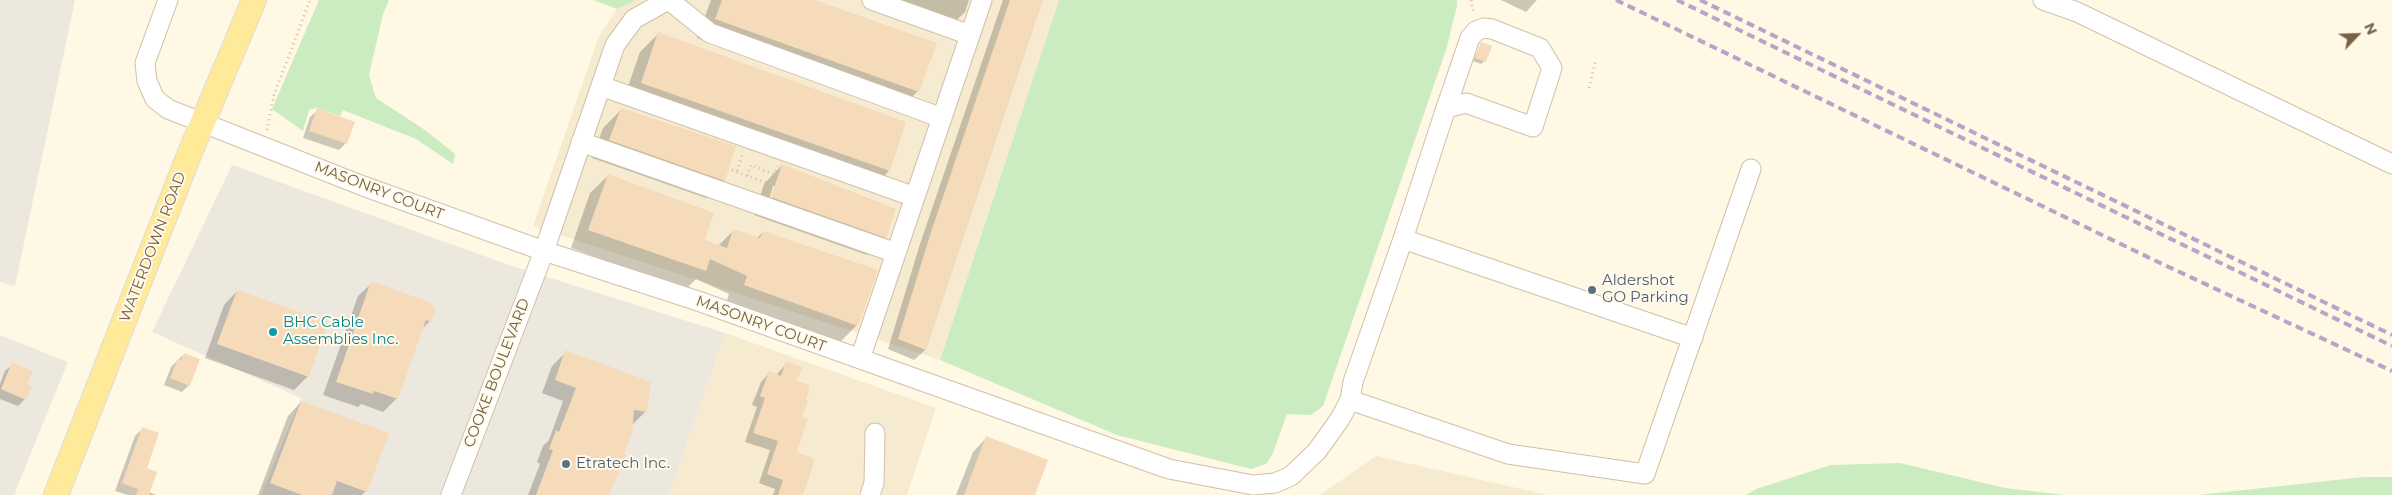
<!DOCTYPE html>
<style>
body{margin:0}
#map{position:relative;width:2392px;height:495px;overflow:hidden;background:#fef8e4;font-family:Montserrat,sans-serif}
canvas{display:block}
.north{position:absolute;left:2332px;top:10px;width:50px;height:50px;-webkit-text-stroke:4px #fffaeb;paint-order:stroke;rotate:66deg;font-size:14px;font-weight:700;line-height:20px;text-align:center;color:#786147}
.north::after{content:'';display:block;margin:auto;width:18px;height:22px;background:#786147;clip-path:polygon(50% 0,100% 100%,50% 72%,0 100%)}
</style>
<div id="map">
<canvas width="2392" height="495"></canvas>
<div class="north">N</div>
</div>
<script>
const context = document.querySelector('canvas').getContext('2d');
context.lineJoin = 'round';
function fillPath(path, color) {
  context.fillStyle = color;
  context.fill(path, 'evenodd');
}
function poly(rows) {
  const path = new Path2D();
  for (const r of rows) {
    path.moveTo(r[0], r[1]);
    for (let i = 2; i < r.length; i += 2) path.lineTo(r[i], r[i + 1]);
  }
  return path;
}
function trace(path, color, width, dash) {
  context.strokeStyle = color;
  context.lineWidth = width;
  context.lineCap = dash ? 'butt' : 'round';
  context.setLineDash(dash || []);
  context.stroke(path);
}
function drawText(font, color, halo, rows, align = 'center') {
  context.font = font + ' Montserrat,sans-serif';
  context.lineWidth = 4;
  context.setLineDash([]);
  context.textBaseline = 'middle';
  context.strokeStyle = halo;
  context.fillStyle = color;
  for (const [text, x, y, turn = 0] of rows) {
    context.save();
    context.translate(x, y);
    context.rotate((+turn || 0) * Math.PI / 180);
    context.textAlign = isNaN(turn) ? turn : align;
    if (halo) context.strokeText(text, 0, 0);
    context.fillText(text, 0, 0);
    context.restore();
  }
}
const residential = poly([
 [636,0,1059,0,940,360,533,226,599,36,617,9],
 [725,333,936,408,907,495,669,495],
 [1376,456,1548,495,1320,495]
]);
const industrial = poly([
 [0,0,75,0,15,286,0,282],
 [232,165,509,265,725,333,669,495,261,495,301,398,152,332],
 [0,335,68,362,14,495,0,495]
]);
const green = poly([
 [319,0,389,0,383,14,369,75,376,98,425,130,455,154,453,164,416,139,343,110,340,116,317,108,309,110,303,131,272,109],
 [593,0,636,0,617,9],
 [1059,0,1457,0,1457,6,1446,50,1323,406,1311,415,1287,414,1273,453,1266,464,1251,469,1117,435,940,360],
 [1900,463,2005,488,2065,495,1746,495,1756,489,1831,465],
 [2364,477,2392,477,2392,495,2198,495]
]);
const shadow = poly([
 [711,0,813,0,918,91,900,109,697,38],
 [861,0,969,0,965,12,946,30],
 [1003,0,1042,0,925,350,914,360,888,349,920,244],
 [1501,0,1537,0,1526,12],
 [658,34,889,171,871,189,623,101,640,52],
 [1481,44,1485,61,1481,64,1473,61],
 [318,110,346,143,339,150,303,138,310,117],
 [621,110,724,180,706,198,592,158,603,128],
 [782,165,885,237,867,255,754,215,764,184],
 [773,186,776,186,770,203,768,203],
 [609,175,704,241,718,246,734,230,757,238,763,232,857,325,839,343,726,304,729,294,696,279,686,289,571,248,590,193],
 [372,283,430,321,421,330,397,398,383,412,361,404,358,407,323,395,358,296],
 [237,291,308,376,294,390,205,358,224,305],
 [566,352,646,411,632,425,609,495,528,495,540,464,537,462,543,446,549,440,563,401,542,393,552,366],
 [184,354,189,385,182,392,164,385,171,367],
 [787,363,796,382,800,418,796,453,801,495,773,495,775,489,759,483,770,450,745,442,757,407,752,405,761,382,769,373,776,375],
 [13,364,26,385,25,399,18,406,0,399,0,384,5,371],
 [301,402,366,491,362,495,258,495,288,416],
 [142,429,149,492,156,495,128,495,115,491,135,436],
 [986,438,1033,495,956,495,973,452]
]);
const building = poly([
 [722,0,815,0,937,43,919,92,715,19],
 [1010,0,1043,0,926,350,898,339,931,232],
 [658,32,906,122,890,171,641,83],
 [1481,42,1492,46,1486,62,1475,58],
 [317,108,355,122,347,144,309,131],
 [621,108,736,146,725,181,609,140],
 [782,164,896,209,886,238,771,197],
 [608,174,714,213,705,240,727,248,733,229,760,238,763,231,878,270,858,326,744,285,747,276,710,259,706,271,588,230],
 [371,281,432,303,431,306,436,308,431,322,426,320,398,399,374,391,373,394,336,382],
 [237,290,328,322,309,377,217,344],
 [565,350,651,382,647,412,634,410,632,433,624,454,626,454,609,495,536,495,553,450,549,449,556,430,559,432,576,388,555,380],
 [184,353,200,359,190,386,170,378,178,359,181,360],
 [786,361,802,367,797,381,810,385,806,400,808,401,802,417,808,419,797,452,815,459,803,495,778,495,783,480,767,474,778,441,753,433,765,398,760,396,769,371,781,376],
 [12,362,33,371,27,384,32,386,26,400,1,389],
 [301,401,389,433,367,492,337,481,332,495,302,495,270,483],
 [142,427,159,433,147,468,157,472,149,495,136,495,138,489,122,483],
 [986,436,1048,460,1035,495,964,495]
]);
const path = poly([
 [1471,0,1474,14],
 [1589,88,1596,59],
 [267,130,274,95,310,0],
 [732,170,771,185],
 [737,171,743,153],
 [747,176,751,165,775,175],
 [769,190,778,166]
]);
const minor = poly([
 [168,0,145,63,147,81,155,99,168,109,363,186,544,251,698,301,1169,469,1253,485,1275,483,1291,476,1317,451,1340,419,1350,400,1353,382,1403,239,1446,108,1470,38,1476,31,1484,28,1492,29,1540,48,1552,68,1533,127,1466,103,1446,108],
 [669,0,710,33,942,118],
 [872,0,970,35],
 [2043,0,2077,12,2392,164],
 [601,86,915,197],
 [581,142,896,253],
 [1403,239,1693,338],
 [860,359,982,0],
 [1350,400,1508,454,1645,474,1751,169],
 [451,495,544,251,615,45,634,19,668,0],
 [870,495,874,483,875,433]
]);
const major = poly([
 [56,495,189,155,254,0]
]);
const rail = poly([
 [1616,0,2158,262,2392,371],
 [1677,0,2392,346],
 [1700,0,2392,335]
]);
const markers = [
 [1592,290,5,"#5c6f8a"],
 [273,332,5,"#0f9aa8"],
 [566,464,5,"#5c6f8a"]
];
const streetNames = [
 ["MASONRY COURT",379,191,21],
 ["WATERDOWN ROAD",153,247,-69],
 ["MASONRY COURT",761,324,20],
 ["COOKE BOULEVARD",497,373,-69]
];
const serviceNames = [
 ["Aldershot",1602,281],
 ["GO Parking",1602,298],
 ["Etratech Inc.",576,464]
];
const cultureNames = [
 ["BHC Cable",283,323],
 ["Assemblies Inc.",283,340]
];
fillPath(residential, '#f6ebd1');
fillPath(industrial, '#ede8de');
fillPath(green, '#cbecc1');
fillPath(shadow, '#0003');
fillPath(building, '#f5dbb9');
trace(minor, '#d0c0a9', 21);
trace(major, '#e1dcd7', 26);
trace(path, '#dabe9c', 3, [1, 4]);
trace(minor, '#fff', 19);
trace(major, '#ffea99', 24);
trace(rail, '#bda1c8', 4, [8, 5]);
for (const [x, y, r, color] of markers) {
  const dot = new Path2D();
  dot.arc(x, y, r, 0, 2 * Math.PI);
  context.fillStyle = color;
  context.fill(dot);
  trace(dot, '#fffaeb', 2);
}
drawText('15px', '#786147', '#fffaeb', streetNames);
drawText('15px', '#4e5e75', '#fffaeb', serviceNames, 'left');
drawText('15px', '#0d838f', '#fffaeb', cultureNames, 'left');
</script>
